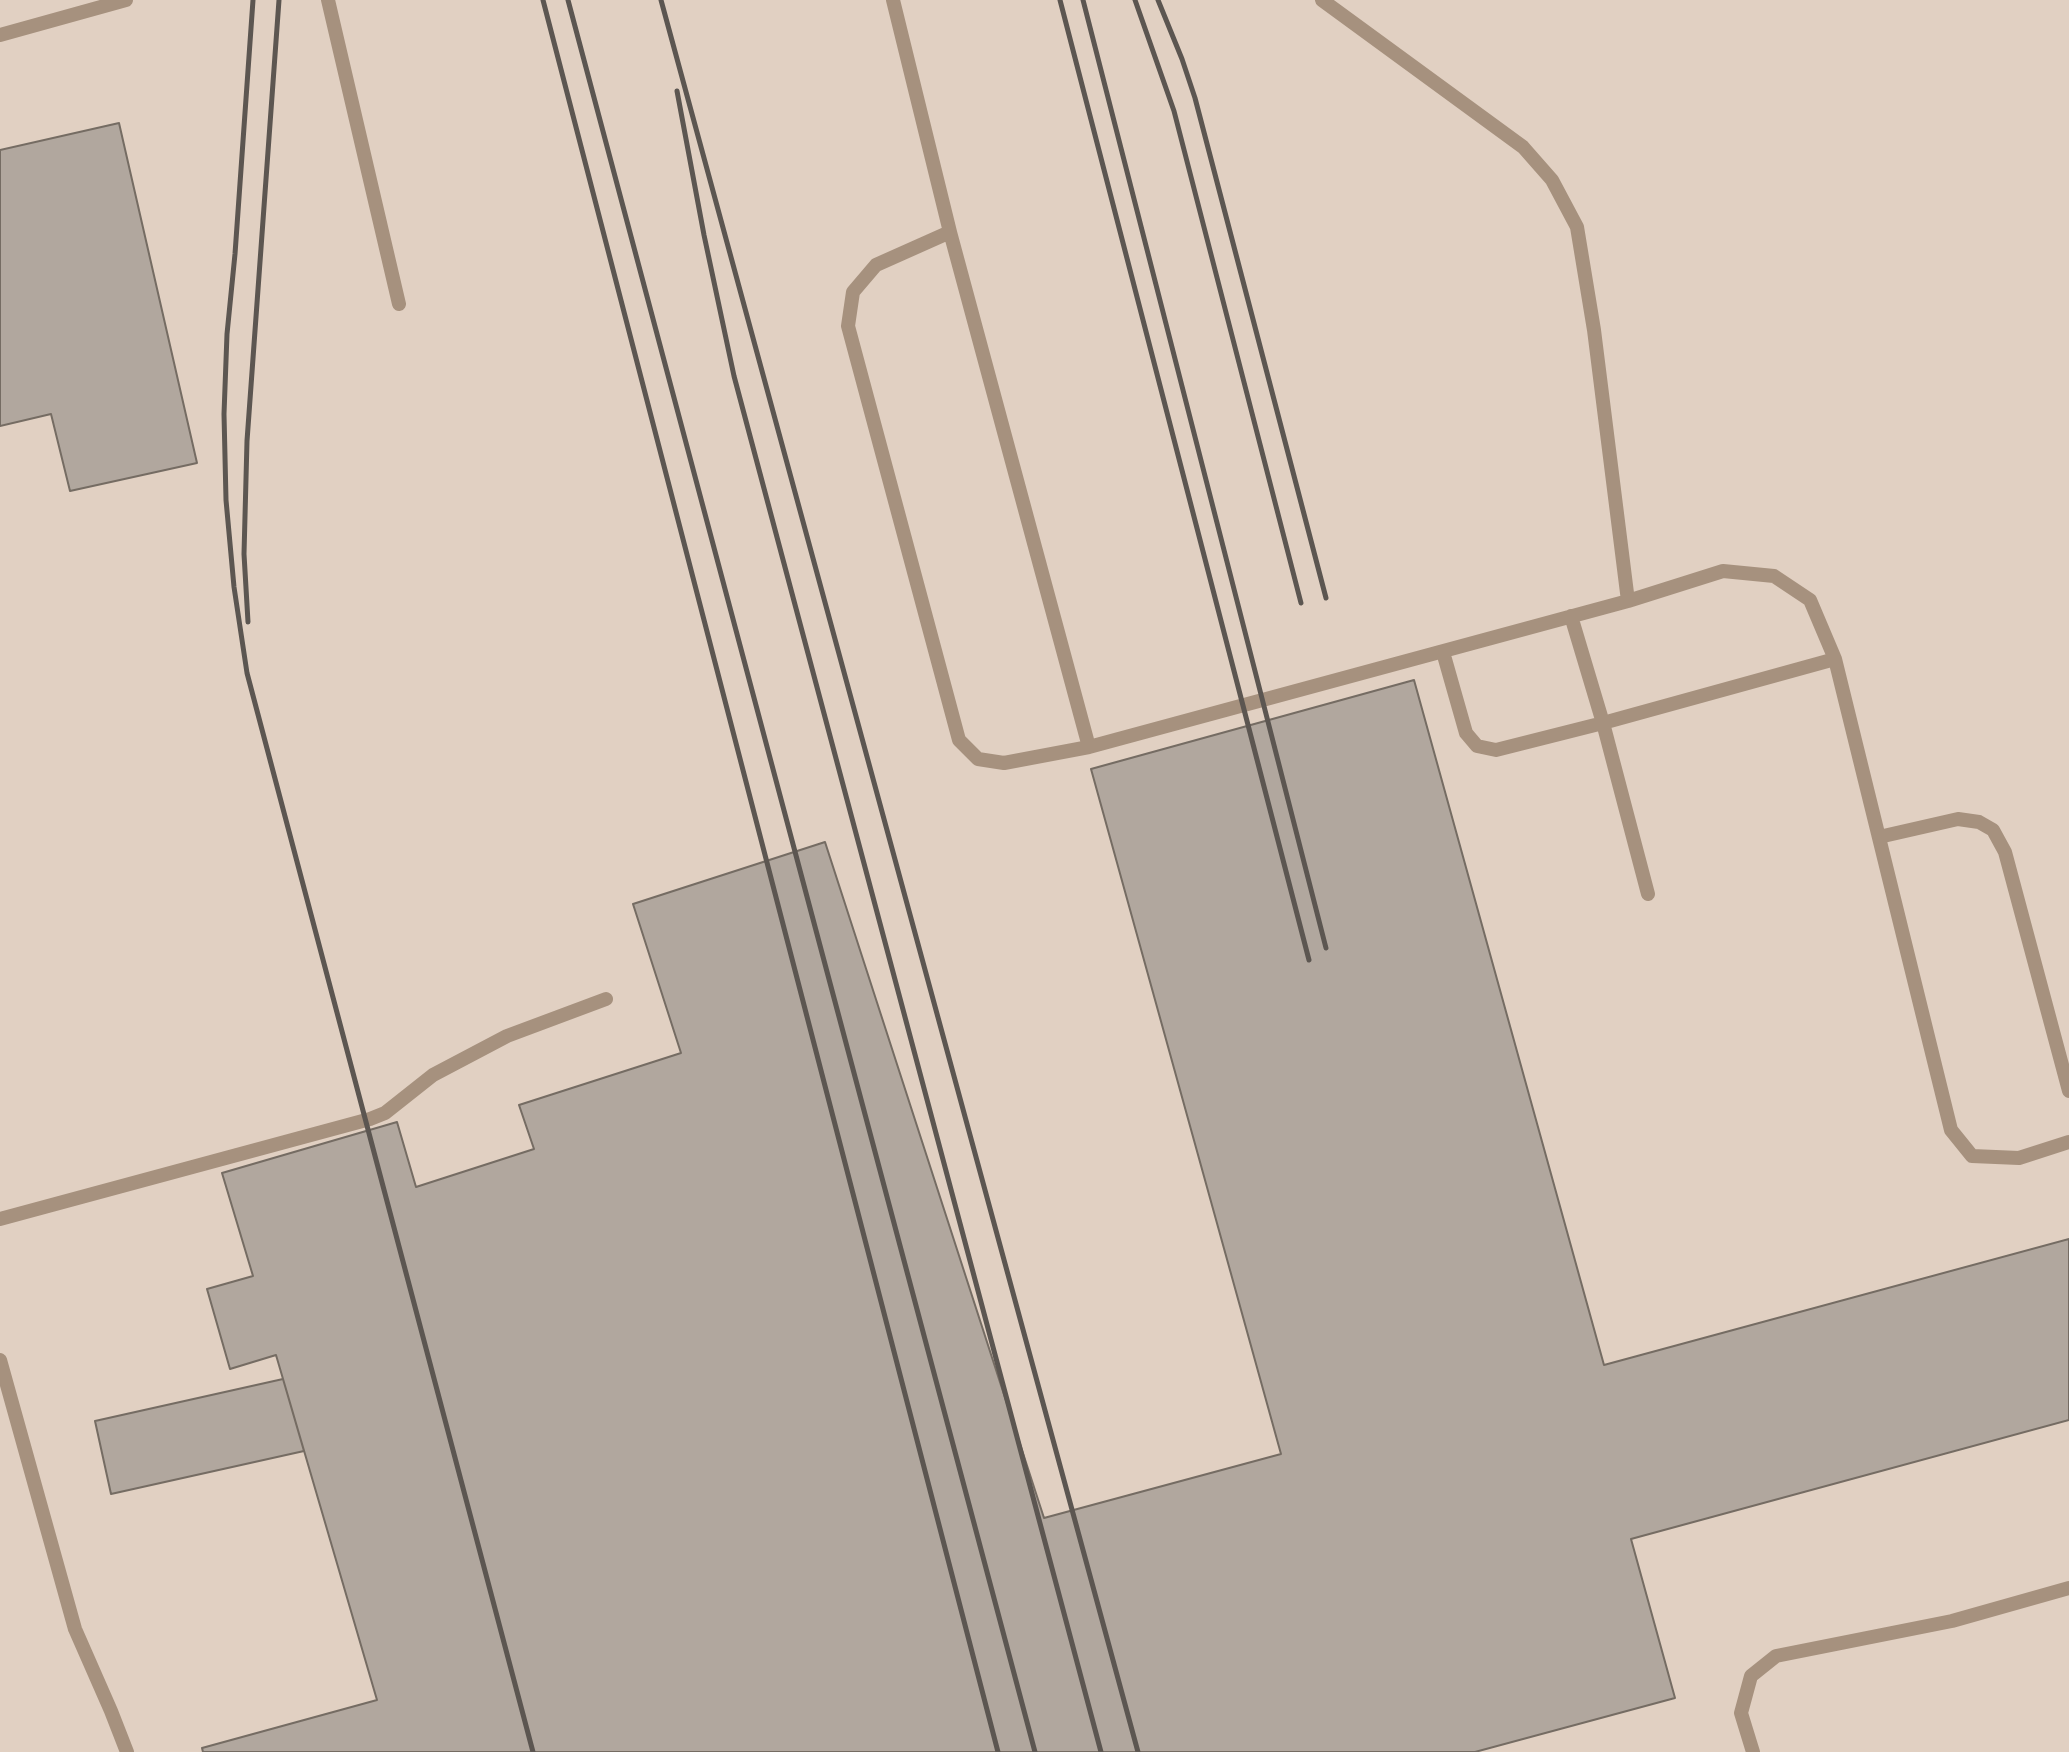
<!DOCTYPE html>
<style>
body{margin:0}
canvas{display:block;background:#e8ddd4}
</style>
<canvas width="2069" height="1752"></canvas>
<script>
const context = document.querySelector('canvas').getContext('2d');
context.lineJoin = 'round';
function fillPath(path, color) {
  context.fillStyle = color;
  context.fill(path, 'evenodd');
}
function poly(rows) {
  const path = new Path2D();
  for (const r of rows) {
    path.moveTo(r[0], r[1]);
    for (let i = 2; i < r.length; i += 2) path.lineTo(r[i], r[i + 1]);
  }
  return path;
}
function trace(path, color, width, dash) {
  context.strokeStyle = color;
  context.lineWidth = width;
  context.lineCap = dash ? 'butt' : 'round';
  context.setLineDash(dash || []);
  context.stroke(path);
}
const built = poly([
 [0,0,2069,0,2069,1752,0,1752]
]);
const building = poly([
 [119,123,197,463,70,491,51,414,0,426,0,150,119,123],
 [1414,680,1604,1365,2069,1239,2069,1420,1631,1539,1675,1698,1475,1752,203,1752,202,1748,377,1700,276,1355,230,1369,207,1289,253,1276,222,1173,397,1122,416,1187,534,1149,519,1105,681,1053,633,904,825,842,1044,1518,1281,1454,1091,769,1414,680],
 [283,1379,304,1451,111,1494,95,1421,283,1379]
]);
const service = poly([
 [328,0,399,304],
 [893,0,950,232,876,265,853,292,848,326,959,740,978,759,1004,763,1089,747,1628,601,1723,571,1774,576,1810,600,1835,659,1951,1130,1972,1156,2019,1158,2069,1142],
 [1322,0,1523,147,1552,180,1577,227,1594,330,1628,601],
 [0,35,126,0],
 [950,232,1089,747],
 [1571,616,1603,723,1648,894],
 [1443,652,1466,733,1477,746,1496,750,1603,723,1835,659],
 [1879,837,1958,819,1979,822,1993,830,2005,852,2069,1091],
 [0,1219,370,1119,385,1113,433,1075,507,1036,606,999],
 [0,1360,75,1629,111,1711,127,1752],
 [1753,1752,1741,1713,1751,1676,1776,1656,1952,1621,2069,1588]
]);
const rail = poly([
 [253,0,235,254,227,334,224,414,226,500,234,587,247,673,533,1752],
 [543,0,998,1752],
 [568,0,1035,1752],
 [661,0,1138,1752],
 [1060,0,1309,960],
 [1083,0,1326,948],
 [1135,0,1174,111,1301,603],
 [1158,0,1182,59,1195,98,1326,598],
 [677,91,704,235,734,376,1101,1752],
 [248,622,244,554,247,441,279,0]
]);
fillPath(built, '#e1d0c2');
fillPath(building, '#b1a79e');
trace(building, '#756c63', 2);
trace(service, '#a6917e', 14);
trace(rail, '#5c5651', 5);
</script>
